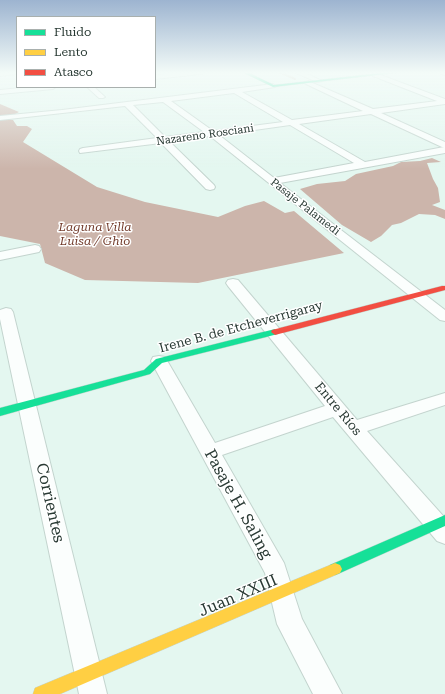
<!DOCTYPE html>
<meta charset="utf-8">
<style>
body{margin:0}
#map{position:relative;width:445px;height:694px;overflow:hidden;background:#e4f7f0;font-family:"Roboto Serif",serif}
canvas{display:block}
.legend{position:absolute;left:16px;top:16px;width:140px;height:72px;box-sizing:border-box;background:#fff;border:1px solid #a9b0ae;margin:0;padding:5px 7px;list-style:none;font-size:12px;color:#293a34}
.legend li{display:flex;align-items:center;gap:8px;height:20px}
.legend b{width:20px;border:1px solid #a9b0ae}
</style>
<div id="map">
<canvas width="445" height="694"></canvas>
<ul class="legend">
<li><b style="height:5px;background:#16e098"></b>Fluido</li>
<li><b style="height:5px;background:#ffcf43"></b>Lento</li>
<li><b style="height:5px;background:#f24e42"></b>Atasco</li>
</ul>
</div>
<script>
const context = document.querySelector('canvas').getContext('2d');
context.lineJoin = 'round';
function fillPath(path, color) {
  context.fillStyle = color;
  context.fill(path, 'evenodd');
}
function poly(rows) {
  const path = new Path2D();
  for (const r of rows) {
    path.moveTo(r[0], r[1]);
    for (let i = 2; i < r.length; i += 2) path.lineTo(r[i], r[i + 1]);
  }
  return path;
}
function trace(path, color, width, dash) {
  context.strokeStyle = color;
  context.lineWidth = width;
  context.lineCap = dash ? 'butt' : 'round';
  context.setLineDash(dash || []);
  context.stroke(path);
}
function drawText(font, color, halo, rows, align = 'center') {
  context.font = font + ' "Roboto Serif",serif';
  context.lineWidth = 3;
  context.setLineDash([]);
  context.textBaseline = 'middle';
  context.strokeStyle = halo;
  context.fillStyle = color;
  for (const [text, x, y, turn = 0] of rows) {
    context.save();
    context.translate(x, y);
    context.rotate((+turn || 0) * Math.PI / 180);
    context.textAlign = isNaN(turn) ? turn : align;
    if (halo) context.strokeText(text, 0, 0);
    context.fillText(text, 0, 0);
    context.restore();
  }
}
const water = poly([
 [0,104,19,112,6,119,13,120,17,126,27,126,32,129,23,142,97,187,145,202,218,217,245,206,264,201,285,213,294,211,344,253,198,283,85,280,45,263,40,244,0,236],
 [432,158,441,162,427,163,433,179,438,188,440,202,432,205,445,210,445,219,435,215,419,214,401,223,392,225,381,236,371,242,342,225,300,189,317,184,345,181,356,174,393,166,401,162,420,161]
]);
const stream = poly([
 [279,72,295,79]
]);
const street = poly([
 [0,72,17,72,17,74,0,76,0,72],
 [182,72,204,72,201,74,155,79,155,75,182,72],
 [294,72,303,72,322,81,317,82,294,72],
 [438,72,445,72,445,75,439,73,438,72],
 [375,73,445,99,445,104,381,113,445,142,445,153,280,183,445,310,445,321,440,320,210,136,170,142,214,185,215,187,214,189,210,190,206,189,161,143,80,153,79,151,80,149,83,148,157,138,125,106,0,120,0,116,62,110,273,84,276,86,275,87,242,92,292,120,363,111,306,84,305,83,308,81,373,109,437,101,373,76,373,74,375,73],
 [234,93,283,122,213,131,171,101,234,93],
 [163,102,204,132,165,137,133,105,163,102],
 [371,114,442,147,444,147,365,162,299,124,371,114],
 [290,125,354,163,274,178,219,135,290,125],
 [31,87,56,87,53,89,0,94,0,90,31,87],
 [87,87,94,87,105,97,103,98,99,98,87,87],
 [35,245,39,246,41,249,39,252,0,260,0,252,35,245],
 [233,279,238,280,357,420,445,393,445,405,367,431,445,518,445,544,437,541,333,417,222,455,284,563,302,619,342,694,313,694,277,624,265,573,151,361,153,357,159,356,165,357,215,443,325,406,228,286,226,283,228,280,233,279],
 [6,308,11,309,13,312,107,694,79,694,0,319,0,310,6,308]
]);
const fast = poly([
 [242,72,247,72,274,85,390,72,403,72,273,87,242,72],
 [275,329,279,332,278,334,162,363,150,374,0,416,0,408,144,370,156,359,275,329],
 [445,515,445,526,340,573,335,575,330,573,328,569,330,565,445,515]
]);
const slow = poly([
 [335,563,340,565,342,569,340,573,60,694,33,694,35,688,335,563]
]);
const jam = poly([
 [442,286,445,286,445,290,275,335,271,332,272,330,442,286]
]);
const farStreetnames = [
 ["Nazareno Rosciani",205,135,-8],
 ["Pasaje Palamedi",305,207,38]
];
const farWaternames = [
 ["Laguna Villa",95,227],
 ["Luisa / Ghio",95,241]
];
const streetNames = [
 ["Irene B. de Etcheverrigaray",241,327,-15],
 ["Entre Ríos",338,409,50]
];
const nearStreetnames = [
 ["Corrientes",50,503,77],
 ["Pasaje H. Saling",238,504,61],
 ["Juan XXIII",238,596,-23]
];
fillPath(water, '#ccb5ab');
trace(stream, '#ccb5ab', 2);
trace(street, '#c3d4ce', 2);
trace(fast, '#c3d4ce', 1);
trace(slow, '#c3d4ce', 1);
trace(jam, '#c3d4ce', 1);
fillPath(street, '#fbfefd');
fillPath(fast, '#16e098');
fillPath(slow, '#ffcf43');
fillPath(jam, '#f24e42');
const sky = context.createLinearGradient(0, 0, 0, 169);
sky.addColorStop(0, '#9db4d0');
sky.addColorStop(0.43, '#f3fbf8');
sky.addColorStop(1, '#f3fbf800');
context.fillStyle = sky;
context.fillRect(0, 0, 445, 169);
drawText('11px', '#293a34', '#fff', farStreetnames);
drawText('italic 12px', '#733c2c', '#fff', farWaternames);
drawText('13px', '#293a34', '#fff', streetNames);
drawText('16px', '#293a34', '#fff', nearStreetnames);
</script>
